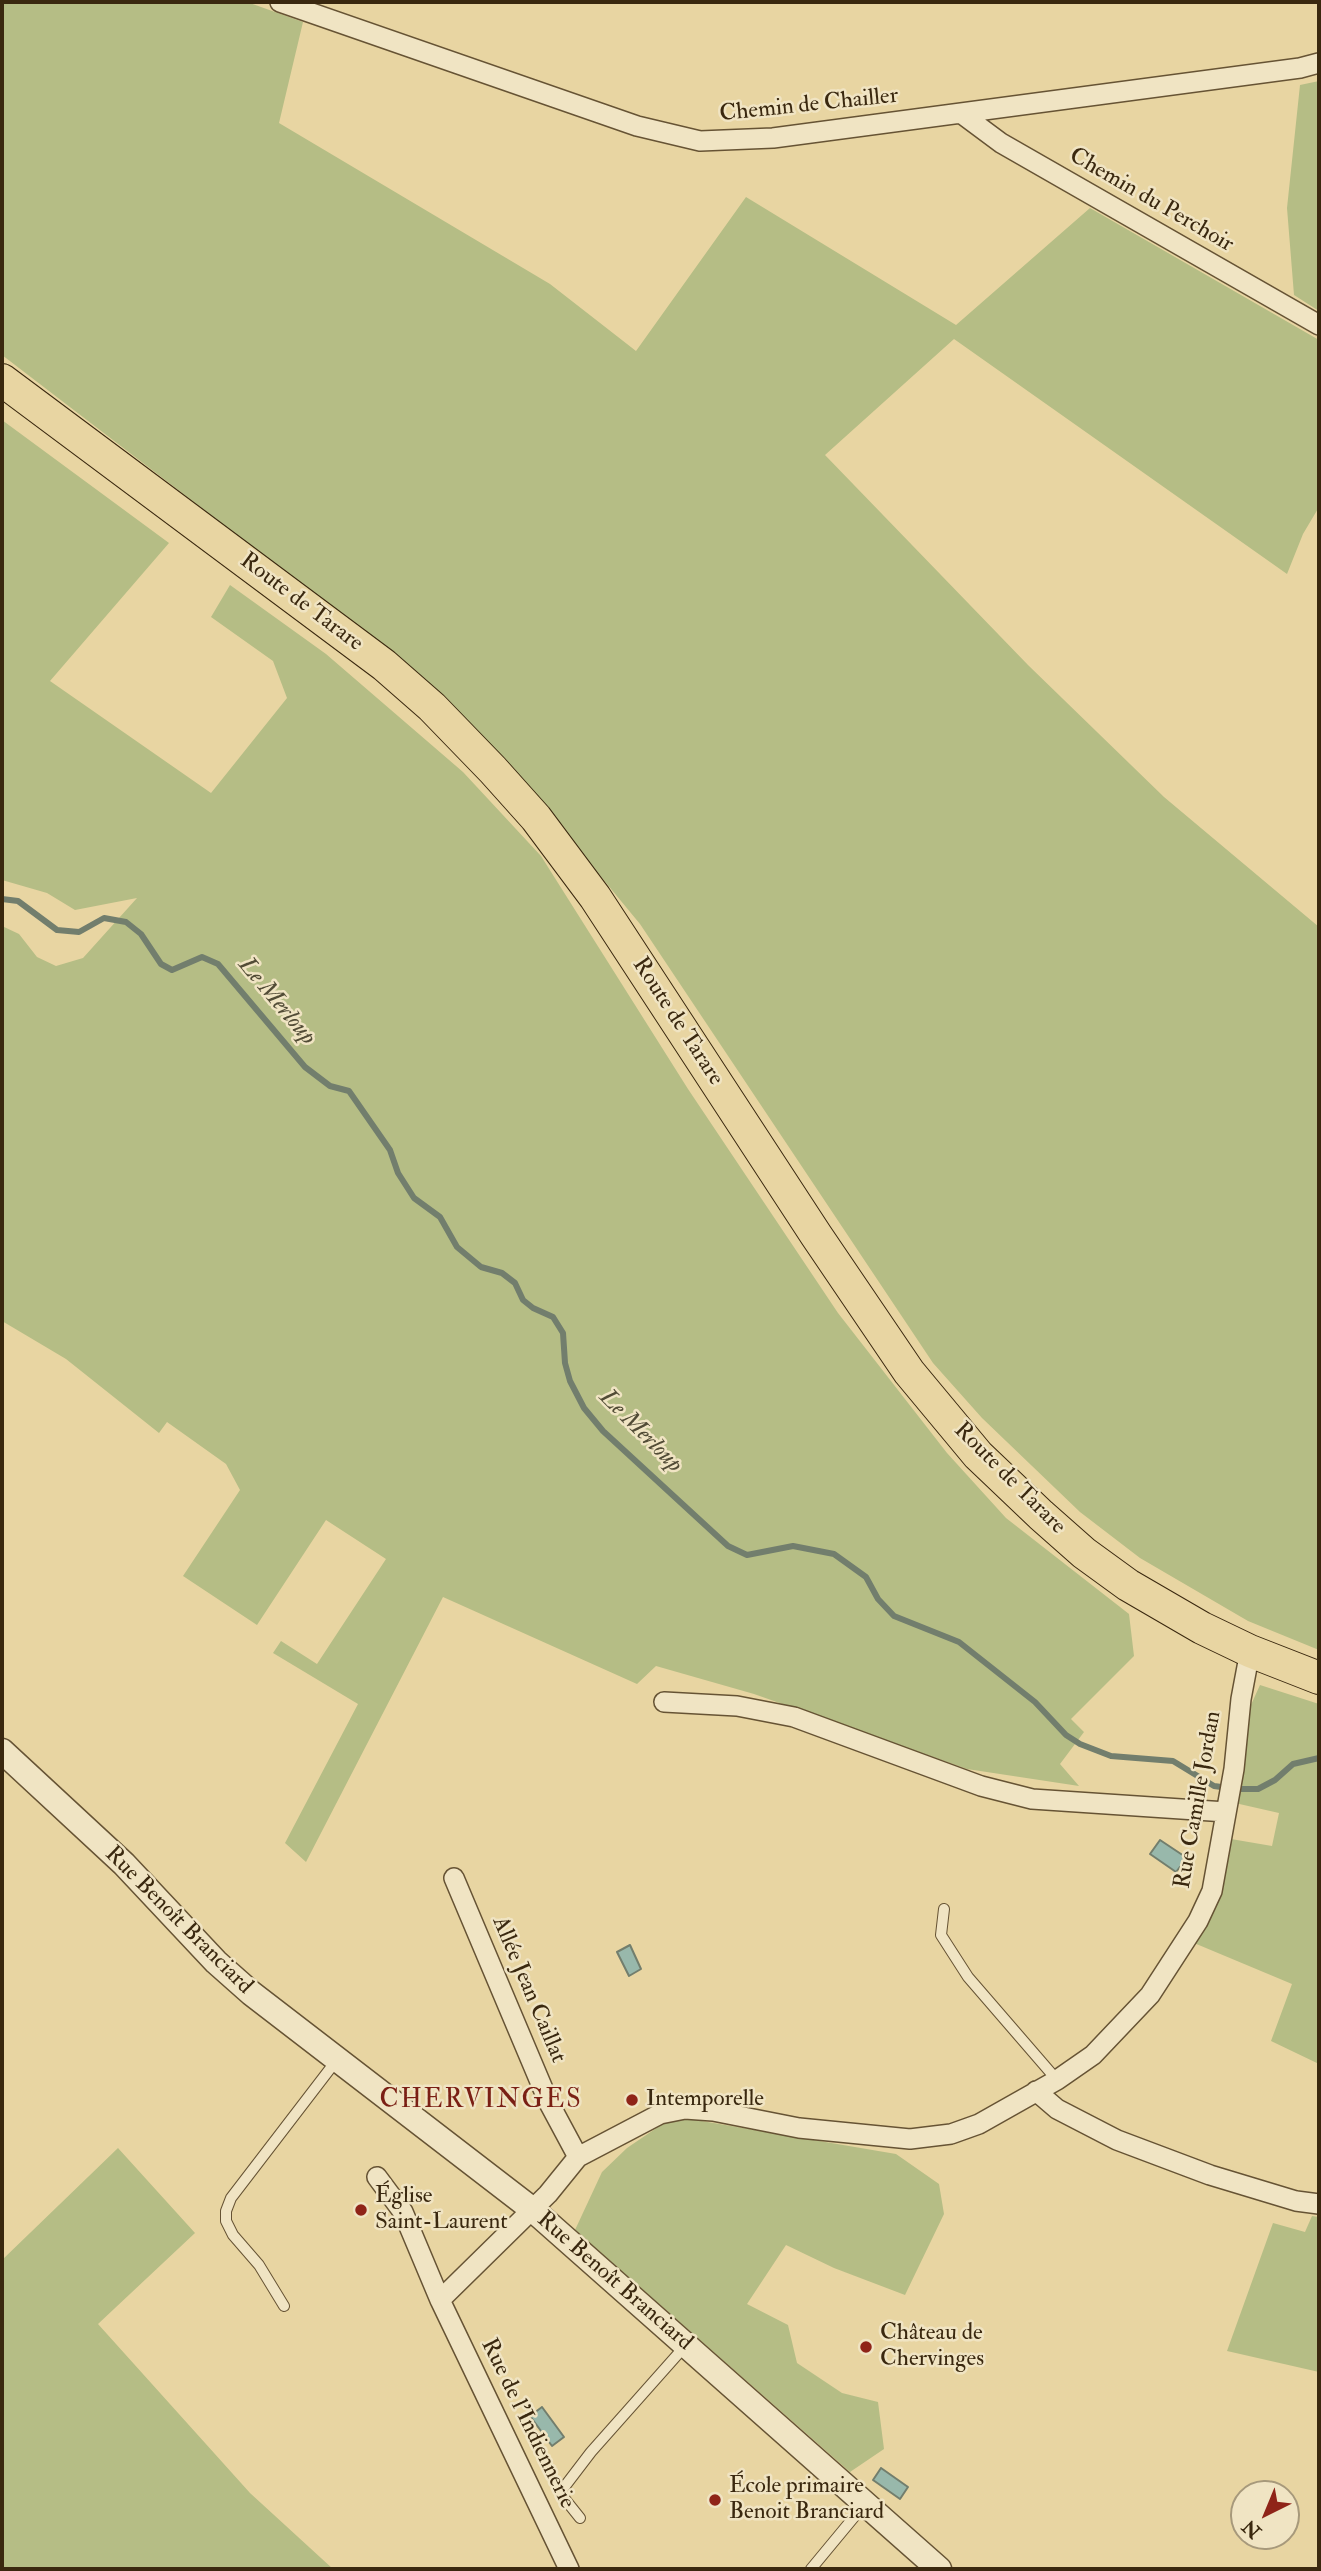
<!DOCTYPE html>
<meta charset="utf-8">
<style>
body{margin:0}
#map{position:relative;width:1321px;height:2571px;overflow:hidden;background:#e8d5a2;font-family:"IM FELL Double Pica",serif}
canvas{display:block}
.frame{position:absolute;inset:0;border:4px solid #3a280f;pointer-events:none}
.north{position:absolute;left:1230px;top:2480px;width:70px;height:70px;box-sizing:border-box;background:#f0e4c3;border:2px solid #a7997b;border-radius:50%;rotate:223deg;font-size:19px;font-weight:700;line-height:28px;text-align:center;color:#3a280f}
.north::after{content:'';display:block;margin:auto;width:24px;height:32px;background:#8f2418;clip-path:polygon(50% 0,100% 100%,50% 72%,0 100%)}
</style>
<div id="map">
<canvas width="1321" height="2571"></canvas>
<div class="frame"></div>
<div class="north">N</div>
</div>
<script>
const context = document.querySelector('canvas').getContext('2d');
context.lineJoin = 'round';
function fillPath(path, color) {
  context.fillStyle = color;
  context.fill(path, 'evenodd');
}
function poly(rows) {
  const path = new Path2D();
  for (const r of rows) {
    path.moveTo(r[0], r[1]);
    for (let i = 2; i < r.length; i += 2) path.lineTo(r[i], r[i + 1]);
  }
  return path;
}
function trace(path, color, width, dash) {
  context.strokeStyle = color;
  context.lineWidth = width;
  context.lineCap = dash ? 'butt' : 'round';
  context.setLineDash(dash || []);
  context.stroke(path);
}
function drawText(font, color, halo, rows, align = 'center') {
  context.font = font + ' "IM FELL Double Pica",serif';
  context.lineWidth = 5;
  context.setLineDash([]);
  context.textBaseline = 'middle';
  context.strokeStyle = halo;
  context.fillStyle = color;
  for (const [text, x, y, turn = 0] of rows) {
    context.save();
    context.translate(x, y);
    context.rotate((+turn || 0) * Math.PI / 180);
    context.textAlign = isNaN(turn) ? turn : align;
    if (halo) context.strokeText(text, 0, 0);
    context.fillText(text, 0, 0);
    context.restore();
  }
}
const green = poly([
 [2,2,247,2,303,22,279,123,550,284,636,351,746,197,956,325,1090,208,1319,340,1319,507,1303,534,1287,574,954,339,825,455,1028,665,1164,797,1319,927,1319,1650,1248,1621,1140,1558,1080,1512,982,1418,933,1363,640,924,502,757,400,660,2,355],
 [1319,81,1319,311,1294,295,1287,208,1300,85],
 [2,420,169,543,50,681,211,793,287,698,273,661,211,617,230,585,326,654,463,772,541,856,688,1089,838,1313,947,1453,1006,1518,1129,1614,1134,1656,1071,1719,1084,1732,1060,1764,1079,1786,967,1769,754,1694,656,1666,637,1684,443,1597,306,1862,285,1843,358,1704,273,1653,281,1641,317,1664,386,1559,326,1520,257,1625,183,1576,240,1490,226,1464,167,1422,159,1433,66,1359,2,1321,2,926,19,934,37,957,56,966,83,958,137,898,75,910,47,893,2,880],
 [1260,1685,1319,1704,1319,2064,1271,2041,1292,1984,1194,1943,1231,1839,1272,1846,1279,1813,1235,1803,1250,1707],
 [690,2119,896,2154,939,2184,944,2214,905,2295,834,2268,786,2245,747,2304,788,2325,797,2363,842,2393,878,2402,884,2449,850,2472,575,2230,602,2172,627,2148,664,2123],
 [118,2148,195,2233,98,2324,250,2493,333,2569,2,2569,2,2260],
 [1312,2216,1319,2217,1319,2372,1227,2351,1273,2223,1305,2232]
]);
const water = poly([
 [1160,1840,1187,1858,1176,1872,1150,1854,1160,1840],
 [630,1945,641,1969,629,1976,617,1952,630,1945],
 [542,2407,564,2437,552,2446,530,2416,542,2407],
 [881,2468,908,2487,900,2499,873,2480,881,2468]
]);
const stream = poly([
 [2,899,18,901,57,930,79,932,104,918,126,922,141,934,161,964,172,970,202,957,218,964,305,1067,330,1086,349,1091,390,1150,398,1173,414,1198,440,1217,457,1247,481,1267,502,1273,515,1283,523,1300,533,1308,553,1317,563,1333,565,1363,570,1381,584,1408,603,1431,728,1546,747,1555,793,1546,834,1554,866,1577,878,1599,894,1616,959,1642,1035,1702,1066,1735,1080,1744,1111,1756,1173,1761,1214,1786,1236,1789,1258,1789,1275,1780,1293,1764,1319,1758]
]);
const service = poly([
 [944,1909,941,1935,968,1977,1057,2080],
 [284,2306,259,2265,233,2235,226,2221,226,2211,231,2198,336,2061],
 [580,2518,564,2498,562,2490,591,2452,686,2345],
 [811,2569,864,2505]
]);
const minor = poly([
 [280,2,637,126,700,141,773,138,1300,68,1319,63],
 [962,114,1001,143,1319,325],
 [664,1702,737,1706,794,1717,981,1786,1032,1799,1226,1812],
 [454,1878,549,2103,578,2157],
 [1036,2091,1057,2109,1117,2140,1210,2175,1296,2201,1319,2204],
 [377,2177,403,2212,440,2300,569,2569],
 [440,2300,548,2194,578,2157,660,2114,685,2109,713,2111,799,2128,910,2139,951,2134,979,2124,1057,2080,1093,2055,1150,1995,1198,1921,1212,1891,1234,1769,1241,1699,1250,1651]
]);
const tertiary = poly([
 [2,1751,124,1864,216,1962,251,1993,533,2210,939,2569]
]);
const primary = poly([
 [2,380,384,665,432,707,493,770,536,818,595,897,816,1235,909,1372,978,1455,1041,1515,1084,1553,1128,1585,1202,1628,1250,1651,1319,1678]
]);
const markers = [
 [632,2100,7,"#8f2418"],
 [361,2210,7,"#8f2418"],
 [866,2347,7,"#8f2418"],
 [715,2500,7,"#8f2418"]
];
const streetNames = [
 ["Chemin de Chailler",809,106,-6],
 ["Chemin du Perchoir",1151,201,30],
 ["Route de Tarare",301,603,37],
 ["Route de Tarare",677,1022,57],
 ["Route de Tarare",1009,1479,45],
 ["Rue Camille Jordan",1199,1800,-80],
 ["Rue Benoît Branciard",178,1921,45],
 ["Allée Jean Caillat",528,1990,67],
 ["Rue Benoît Branciard",614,2282,41],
 ["Rue de l'Indiennerie",527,2424,64]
];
const poiNames = [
 ["Intemporelle",646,2100],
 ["Église",375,2197],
 ["Saint-Laurent",375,2223],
 ["Château de",880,2334],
 ["Chervinges",880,2360],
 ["École primaire",729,2487],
 ["Benoit Branciard",729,2513]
];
const waterNames = [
 ["Le Merloup",276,1002,50],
 ["Le Merloup",640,1432,45]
];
const quarterNames = [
 ["CHERVINGES",481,2101]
];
fillPath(green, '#b5bd85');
fillPath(water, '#98b8ab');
trace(water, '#727e6d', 2);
trace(stream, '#727e6d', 6);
trace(service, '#665334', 12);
trace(minor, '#665334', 22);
trace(tertiary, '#665334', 27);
trace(primary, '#3a280f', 34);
trace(service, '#f0e4c3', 10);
trace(minor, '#f0e4c3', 19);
trace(tertiary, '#f0e4c3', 24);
trace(primary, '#e8d5a2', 32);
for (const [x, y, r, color] of markers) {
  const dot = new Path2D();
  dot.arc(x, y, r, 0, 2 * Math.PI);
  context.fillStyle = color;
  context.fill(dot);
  trace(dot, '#f0e4c3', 2.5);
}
drawText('23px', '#3a280f', '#f0e4c3', streetNames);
drawText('23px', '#3a280f', '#f0e4c3', poiNames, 'left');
drawText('italic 24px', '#524c36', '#f0e4c3', waterNames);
context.letterSpacing = '2px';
drawText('26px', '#7a1f14', '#f0e4c3', quarterNames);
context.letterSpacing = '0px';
</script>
